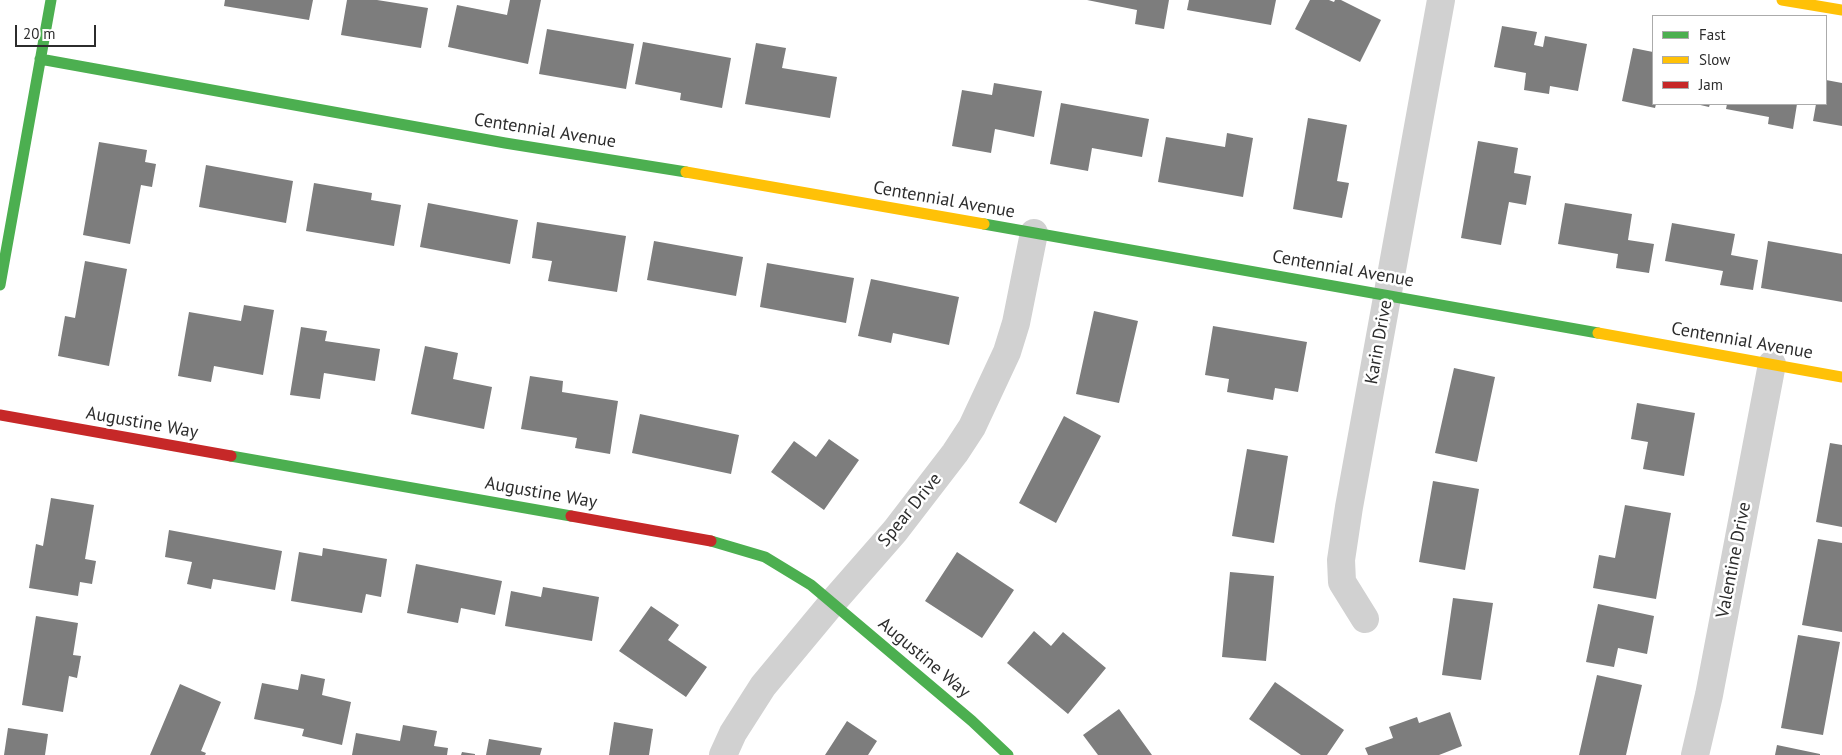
<!DOCTYPE html>
<style>
body{margin:0}
#map{position:relative;width:1842px;height:755px;overflow:hidden;background:#fff;font-family:"PT Sans",sans-serif}
canvas{display:block}
.legend{position:absolute;left:1652px;top:15px;width:175px;height:90px;box-sizing:border-box;background:#fff;border:1px solid #ababab;margin:0;padding:6px 9px;list-style:none;font-size:15px;color:#2c2c2c}
.legend li{display:flex;align-items:center;gap:10px;height:25px}
.legend b{width:25px;border:1px solid #ababab}
.scale{position:absolute;left:15px;top:25px;width:81px;height:22px;box-sizing:border-box;border:2px solid #2c2c2c;border-top:0;padding-left:6px;font-size:15px;line-height:18px;white-space:nowrap;color:#2c2c2c;-webkit-text-stroke:4px #fff;paint-order:stroke}
</style>
<div id="map">
<canvas width="1842" height="755"></canvas>
<ul class="legend">
<li><b style="height:6px;background:#4caf50"></b>Fast</li>
<li><b style="height:6px;background:#ffc107"></b>Slow</li>
<li><b style="height:6px;background:#c62828"></b>Jam</li>
</ul>
<div class="scale">20 m</div>
</div>
<script>
const context = document.querySelector('canvas').getContext('2d');
context.lineJoin = 'round';
function fillPath(path, color) {
  context.fillStyle = color;
  context.fill(path, 'evenodd');
}
function poly(rows) {
  const path = new Path2D();
  for (const r of rows) {
    path.moveTo(r[0], r[1]);
    for (let i = 2; i < r.length; i += 2) path.lineTo(r[i], r[i + 1]);
  }
  return path;
}
function trace(path, color, width, dash) {
  context.strokeStyle = color;
  context.lineWidth = width;
  context.lineCap = dash ? 'butt' : 'round';
  context.setLineDash(dash || []);
  context.stroke(path);
}
function drawText(font, color, halo, rows, align = 'center') {
  context.font = font + ' "PT Sans",sans-serif';
  context.lineWidth = 5;
  context.setLineDash([]);
  context.textBaseline = 'middle';
  context.strokeStyle = halo;
  context.fillStyle = color;
  for (const [text, x, y, turn = 0] of rows) {
    context.save();
    context.translate(x, y);
    context.rotate((+turn || 0) * Math.PI / 180);
    context.textAlign = isNaN(turn) ? turn : align;
    if (halo) context.strokeText(text, 0, 0);
    context.fillText(text, 0, 0);
    context.restore();
  }
}
const building = poly([
 [225,0,313,0,309,20,224,6],
 [347,0,377,0,428,8,421,48,341,35],
 [510,0,541,0,528,64,448,47,457,5,507,15],
 [1087,0,1169,0,1164,29,1135,24,1137,10],
 [1189,0,1276,0,1271,25,1187,10],
 [1310,0,1329,0,1334,2,1335,0,1341,0,1381,20,1360,62,1295,29],
 [1502,26,1537,32,1534,45,1543,47,1545,36,1587,44,1578,91,1550,86,1549,94,1524,90,1526,73,1494,67],
 [547,29,634,44,626,89,539,74],
 [643,42,731,58,722,108,680,100,681,93,635,84],
 [756,43,786,48,782,68,837,77,830,118,745,104],
 [1633,48,1653,52,1653,104,1656,104,1655,108,1622,101],
 [1826,80,1842,83,1842,126,1813,121,1816,104,1826,104],
 [994,83,1042,91,1034,137,995,129,991,153,952,146,962,90,992,95],
 [1061,103,1149,119,1142,157,1092,148,1088,171,1050,164],
 [1696,104,1710,104,1709,107],
 [1727,104,1797,104,1793,129,1768,124,1769,117,1726,109],
 [1308,118,1347,125,1337,181,1349,183,1342,218,1293,209],
 [1227,133,1253,138,1243,197,1158,182,1166,137,1225,147],
 [1478,141,1518,148,1514,173,1531,176,1526,205,1509,202,1501,245,1461,238],
 [99,142,147,150,145,162,156,164,152,187,141,185,130,244,83,235],
 [206,165,293,181,286,223,199,207],
 [314,183,372,193,371,200,401,205,394,246,306,231],
 [428,203,518,220,510,264,420,247],
 [1565,203,1632,214,1628,240,1654,244,1649,273,1616,268,1618,254,1558,244],
 [537,222,626,236,617,292,548,281,552,261,532,258],
 [1672,223,1735,234,1731,255,1758,260,1753,290,1720,285,1723,271,1665,261],
 [654,241,743,257,736,296,647,280],
 [1768,241,1842,254,1842,302,1761,288],
 [85,261,127,269,109,366,58,356,65,316,75,318],
 [767,263,854,278,846,323,760,307],
 [871,279,959,297,949,345,893,333,891,343,858,336],
 [244,305,274,310,263,375,214,366,211,382,178,376,189,312,241,321],
 [1094,311,1138,321,1119,403,1076,394],
 [1213,326,1307,342,1298,392,1275,388,1273,400,1227,392,1229,379,1205,375],
 [301,327,327,331,325,341,380,349,375,381,324,373,320,399,290,395],
 [425,346,458,353,453,379,492,387,484,429,411,414],
 [1454,368,1495,377,1477,462,1435,453],
 [530,376,563,381,562,392,618,401,610,454,575,448,577,438,521,429],
 [1637,403,1695,413,1684,476,1643,469,1648,442,1631,439],
 [640,414,739,435,731,474,632,453],
 [1064,416,1101,436,1056,523,1019,503],
 [829,439,859,460,824,510,771,472,794,441,816,457],
 [1830,443,1842,445,1842,527,1816,522],
 [1247,449,1288,456,1274,543,1232,536],
 [1433,481,1479,489,1465,570,1419,562],
 [51,498,94,505,85,559,96,561,92,584,80,582,78,596,29,588,36,544,43,546],
 [1625,505,1671,513,1656,599,1593,588,1599,555,1615,558],
 [169,530,282,551,275,590,213,579,211,589,187,584,192,562,165,557],
 [1818,539,1842,543,1842,632,1802,625],
 [323,548,387,559,381,597,366,594,362,613,291,601,299,552,322,556],
 [957,552,1014,590,982,638,925,601],
 [416,564,502,581,495,615,461,608,458,623,407,613],
 [1230,572,1274,576,1266,661,1222,657],
 [543,587,599,597,592,641,505,626,511,591,541,597],
 [1453,598,1493,603,1481,680,1442,675],
 [1598,604,1654,616,1647,654,1618,648,1614,667,1586,662],
 [651,606,679,625,668,640,707,667,686,697,619,651],
 [36,616,78,623,73,655,81,656,77,678,69,676,63,712,22,705],
 [1034,631,1051,646,1063,632,1106,668,1068,714,1007,663],
 [1798,635,1840,642,1823,735,1781,728],
 [301,674,325,679,322,695,351,702,342,745,302,736,304,729,254,719,262,683,298,690],
 [1597,675,1642,685,1626,755,1579,755],
 [1275,682,1344,730,1327,755,1301,755,1249,719],
 [180,684,221,702,201,751,206,753,205,755,150,755],
 [1119,709,1152,755,1098,755,1083,735],
 [1450,712,1462,746,1439,755,1368,755,1365,748,1393,738,1389,727,1417,717,1419,723],
 [847,721,877,741,868,755,825,755],
 [614,722,653,729,649,755,609,755],
 [403,725,437,731,434,746,448,748,447,755,352,755,356,733,400,741],
 [8,728,48,734,45,755,4,755],
 [489,739,542,748,540,755,486,755],
 [1777,745,1820,754,1820,755,1775,755],
 [462,752,475,754,475,755,461,755]
]);
const street = poly([
 [1365,619,1342,582,1341,560,1349,507,1441,0],
 [723,755,733,733,763,686,832,603,895,531,955,453,972,427,1007,352,1016,323,1034,233],
 [1695,755,1709,695,1772,364]
]);
const fast = poly([
 [40,59,505,143,686,172],
 [984,224,1598,333],
 [0,285,51,0],
 [231,456,571,516],
 [711,541,765,557,811,585,972,721,1008,755]
]);
const slow = poly([
 [1782,0,1842,10],
 [686,172,984,224],
 [1598,333,1842,377]
]);
const jam = poly([
 [0,415,231,456],
 [571,516,711,541]
]);
const streetNames = [
 ["Centennial Avenue",545,131,9],
 ["Centennial Avenue",944,200,10],
 ["Centennial Avenue",1343,269,10],
 ["Centennial Avenue",1742,341,10],
 ["Karin Drive",1379,342,-80],
 ["Augustine Way",142,423,10],
 ["Augustine Way",541,493,10],
 ["Spear Drive",910,510,-51],
 ["Valentine Drive",1734,560,-79],
 ["Augustine Way",924,658,40]
];
fillPath(building, '#7d7d7d');
trace(street, '#d1d1d1', 28);
trace(fast, '#4caf50', 11);
trace(slow, '#ffc107', 11);
trace(jam, '#c62828', 11);
drawText('18px', '#2c2c2c', '#fff', streetNames);
</script>
